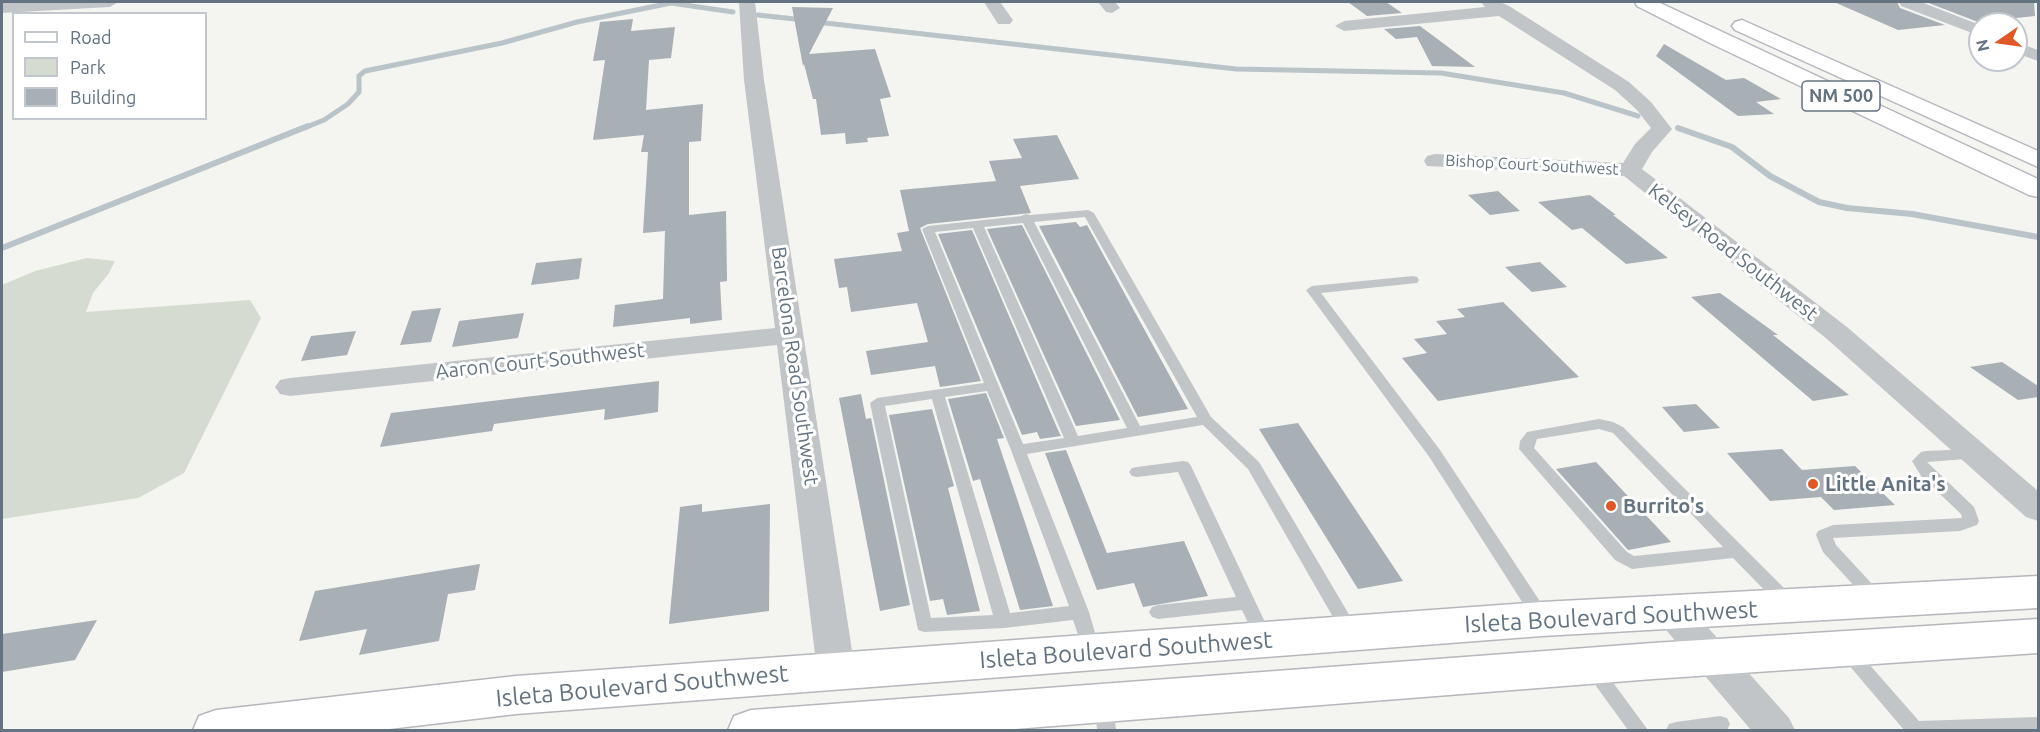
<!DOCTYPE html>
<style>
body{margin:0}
#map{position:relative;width:2040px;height:732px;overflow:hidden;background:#f4f4f0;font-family:Ubuntu,sans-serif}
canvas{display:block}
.frame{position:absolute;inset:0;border:3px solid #647381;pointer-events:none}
.legend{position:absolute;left:12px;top:12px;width:195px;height:108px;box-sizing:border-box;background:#fff;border:2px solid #c1c7cd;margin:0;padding:8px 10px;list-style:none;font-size:18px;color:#647381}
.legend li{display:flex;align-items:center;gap:12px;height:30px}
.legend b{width:30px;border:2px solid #c1c7cd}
.north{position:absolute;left:1968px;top:12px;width:60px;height:60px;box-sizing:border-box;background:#fff;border:2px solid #c1c7cd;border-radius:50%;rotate:257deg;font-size:16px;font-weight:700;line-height:24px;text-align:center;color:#647381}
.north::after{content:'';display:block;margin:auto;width:21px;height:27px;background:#df5825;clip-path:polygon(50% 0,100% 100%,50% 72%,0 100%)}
</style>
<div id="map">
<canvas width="2040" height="732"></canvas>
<div class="frame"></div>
<ul class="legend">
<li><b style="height:8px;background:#fff"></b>Road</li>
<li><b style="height:16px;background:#d5dbd1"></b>Park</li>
<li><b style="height:16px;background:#a8afb5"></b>Building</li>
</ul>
<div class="north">N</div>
</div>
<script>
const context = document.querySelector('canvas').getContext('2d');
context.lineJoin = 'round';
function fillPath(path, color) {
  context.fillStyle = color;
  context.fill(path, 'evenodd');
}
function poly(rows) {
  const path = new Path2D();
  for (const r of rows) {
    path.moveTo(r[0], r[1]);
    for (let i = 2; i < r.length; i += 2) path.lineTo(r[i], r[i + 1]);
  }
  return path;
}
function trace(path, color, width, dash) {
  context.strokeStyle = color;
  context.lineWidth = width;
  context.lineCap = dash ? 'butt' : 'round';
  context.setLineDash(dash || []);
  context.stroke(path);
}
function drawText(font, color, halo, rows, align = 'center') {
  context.font = font + ' Ubuntu,sans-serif';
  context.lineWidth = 6;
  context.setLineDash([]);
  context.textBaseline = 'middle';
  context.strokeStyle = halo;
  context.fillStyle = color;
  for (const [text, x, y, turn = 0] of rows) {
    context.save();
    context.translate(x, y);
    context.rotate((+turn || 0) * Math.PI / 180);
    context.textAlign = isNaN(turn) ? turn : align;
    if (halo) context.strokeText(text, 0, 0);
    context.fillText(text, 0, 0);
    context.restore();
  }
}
const green = poly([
 [87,258,115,261,109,273,93,293,86,312,250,300,261,318,184,473,138,498,2,519,2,285,35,271]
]);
const streamFar1 = poly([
 [758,15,804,20],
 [816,22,1236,69,1441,73,1564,93,1638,116],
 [304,128,324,120,348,104,359,92,359,76,365,71,502,43,577,22,671,3,733,12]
]);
const stream = poly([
 [1678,128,1732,147,1770,176,1819,202,1847,208,1912,214,2038,237],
 [2,248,308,126]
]);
const building = poly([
 [1348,2,1386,2,1402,13,1367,16],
 [1834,2,1897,2,1900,8,1945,25,1898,30],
 [1926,2,2034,2,2035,16,1978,22],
 [792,7,833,8,809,54,875,49,891,97,880,99,889,136,867,138,868,142,846,144,845,133,821,135,816,99,813,99,804,64,803,66],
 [633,19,631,31,675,27,671,58,649,60,646,110,703,104,701,141,689,142,689,215,726,211,727,281,720,282,722,320,690,324,690,318,613,327,615,305,663,299,665,231,643,233,648,152,641,152,644,135,593,140,605,60,593,61,600,22],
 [1420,26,1475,67,1432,66,1417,37,1396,39,1384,29],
 [1664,44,1726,80,1744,78,1781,99,1756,102,1774,114,1738,116,1656,56],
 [1057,135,1079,179,1020,186,1031,213,928,224,920,228,981,381,940,387,935,366,871,375,866,351,928,342,917,303,851,312,847,287,839,288,834,259,902,251,897,233,909,231,900,190,996,181,989,161,1022,158,1013,139],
 [1498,191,1520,211,1490,215,1468,195],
 [1590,195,1616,215,1613,215,1668,258,1626,264,1582,228,1572,230,1538,202],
 [1076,222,1080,227,1087,225,1188,409,1138,417,1039,226],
 [1022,225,1120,420,1076,426,987,229],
 [972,230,1058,430,1061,436,1040,439,1037,432,1022,435,938,234],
 [582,258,579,279,531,285,536,263],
 [1540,262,1567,287,1532,292,1505,267],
 [1720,293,1778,335,1773,335,1849,395,1813,401,1691,297],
 [1503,302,1579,377,1438,401,1402,358,1427,353,1414,339,1447,334,1436,321,1465,317,1457,309],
 [441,308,431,342,400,345,412,311],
 [524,313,518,338,452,347,459,321],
 [356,331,347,355,301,361,311,336],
 [2002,362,2038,386,2038,397,2018,400,1970,367],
 [659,381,658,412,604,420,605,409,494,424,492,431,380,447,391,413],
 [986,393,1004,438,997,439,1053,606,1020,610,980,479,973,481,948,399],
 [861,394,866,419,871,418,910,605,880,611,839,398],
 [1696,404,1720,428,1684,432,1662,407],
 [932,409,954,486,948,488,980,611,947,615,943,599,930,601,889,415],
 [1298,423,1403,581,1358,589,1259,429],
 [1782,449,1802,470,1855,466,1895,505,1834,510,1821,497,1770,501,1727,453],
 [1066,450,1107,553,1184,541,1208,596,1143,607,1134,583,1097,590,1045,453],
 [1596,462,1671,542,1628,550,1556,469],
 [702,504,702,512,770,504,769,611,669,624,680,507],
 [480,564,475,590,448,594,439,641,359,655,367,629,299,641,315,591],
 [97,620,75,660,2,672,2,634]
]);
const lane = poly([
 [1088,210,1094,213,1211,417,1259,462,1357,628,1360,633,1357,638,1351,640,1345,638,1248,469,1203,425,1027,454,1089,612,1100,650,1097,655,1091,657,1085,655,1073,620,1004,628,924,632,918,630,870,403,877,398,984,383,922,229,928,226,1021,216,1026,214,1030,215,1088,210],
 [1085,217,1197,417,1140,426,1034,222,1085,217],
 [1023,223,1127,428,1078,436,984,227,1023,223],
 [973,228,1064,438,1023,444,935,232,973,228],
 [987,391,1011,450,1069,606,1010,613,945,397,987,391],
 [932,399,993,615,931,618,885,406,932,399],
 [1413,276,1417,277,1419,280,1417,283,1321,293,1440,450,1547,612,1550,617,1547,622,1541,624,1535,622,1430,458,1306,290,1312,286,1413,276],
 [1599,419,1613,422,1623,427,1793,597,1796,602,1793,607,1787,609,1781,607,1733,558,1632,569,1615,560,1519,449,1520,441,1527,432,1599,419],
 [1599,429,1613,433,1723,547,1634,556,1627,552,1534,448,1537,439,1599,429],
 [1974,449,1979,450,1981,454,1979,458,1927,462,1974,507,1979,521,1977,525,1960,531,1833,538,1836,545,1885,598,1882,603,1876,605,1870,603,1823,552,1816,535,1818,531,1833,525,1962,518,1961,514,1921,476,1912,461,1921,452,1926,451,1974,449],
 [1183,461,1188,462,1191,466,1273,639,1270,644,1264,646,1258,644,1242,610,1158,619,1152,617,1149,612,1152,607,1158,605,1236,597,1178,472,1137,477,1132,476,1129,472,1132,468,1137,467,1183,461],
 [1848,645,1854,647,1919,721,2038,717,2038,730,1904,730,1842,657,1839,652,1842,647,1848,645],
 [1594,662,1600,665,1648,730,1628,730,1588,675,1585,670,1588,665,1594,662],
 [1104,698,1111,700,1113,706,1116,730,1097,730,1095,706,1097,700,1104,698],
 [1720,716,1727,718,1730,724,1727,730,1666,730,1669,724,1676,722,1720,716]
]);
const street = poly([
 [28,2,118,2,110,7,2,13,2,3,28,2],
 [739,2,755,2,764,80,855,670,850,681,836,686,822,681,817,670,777,345,290,396,280,394,275,387,280,380,290,378,775,328,744,80,739,2],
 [984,2,1000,2,1013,20,1010,24,998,24,984,2],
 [1098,2,1115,2,1120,8,1112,13,1106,12,1098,2],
 [1481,2,1500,2,1509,6,1629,82,1651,102,1672,129,1652,152,1642,169,1847,327,2038,491,2038,521,2026,517,1827,339,1624,176,1427,166,1424,161,1427,156,1435,154,1623,163,1635,144,1651,128,1637,110,1615,90,1499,16,1344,31,1335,26,1344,21,1485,7,1481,2],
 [1899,2,1921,2,1980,25,1980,36,1901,6,1899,2],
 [2016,42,2038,50,2038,61,2016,53,2016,42],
 [1673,599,1686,603,1789,718,1795,730,1751,730,1660,623,1655,613,1660,603,1673,599]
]);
const secondary = poly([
 [2038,576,2038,608,1542,636,516,714,381,730,193,730,199,716,216,710,516,676,1542,602,2038,576],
 [2038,619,2038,653,1653,679,1002,730,728,730,734,716,751,710,1653,643,2038,619]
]);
const primary = poly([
 [1635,2,1658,2,2038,179,2038,197,2029,195,1712,44,1637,6,1635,2],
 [1742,20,2038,151,2038,167,1735,30,1732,26,1735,22,1742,20]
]);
const markers = [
 [1813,484,6,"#df5825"],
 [1611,506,6,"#df5825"]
];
const farStreetnames = [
 ["Bishop Court Southwest",1532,165,3]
];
const shields = [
 [1841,96,78]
];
const shieldNames = [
 ["NM 500",1841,96]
];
const streetNames = [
 ["Kelsey Road Southwest",1733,252,38],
 ["Aaron Court Southwest",540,361,-6],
 ["Barcelona Road Southwest",795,366,82]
];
const poiNames = [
 ["Little Anita's",1825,484],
 ["Burrito's",1623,506]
];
const nearStreetnames = [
 ["Isleta Boulevard Southwest",1611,617,-3],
 ["Isleta Boulevard Southwest",1126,650,-4],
 ["Isleta Boulevard Southwest",642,686,-5]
];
fillPath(green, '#d5dbd1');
trace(streamFar1, '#b9c3c8', 5);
trace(stream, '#b9c3c8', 6);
fillPath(building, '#a8afb5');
trace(secondary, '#b4b8bc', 3);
trace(primary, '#b5b8bc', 3);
fillPath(lane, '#c2c5c8');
fillPath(street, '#c2c5c8');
fillPath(secondary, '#fff');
fillPath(primary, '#fff');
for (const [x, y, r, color] of markers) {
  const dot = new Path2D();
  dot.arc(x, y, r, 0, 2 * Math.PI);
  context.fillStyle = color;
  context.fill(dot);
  trace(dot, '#fff', 2);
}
drawText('16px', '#647381', '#fff', farStreetnames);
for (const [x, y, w] of shields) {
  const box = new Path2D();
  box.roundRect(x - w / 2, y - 15, w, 30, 4.5);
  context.fillStyle = '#fff';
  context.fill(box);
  trace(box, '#647381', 1.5);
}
drawText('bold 18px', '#647381', null, shieldNames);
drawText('20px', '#647381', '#fff', streetNames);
drawText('bold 20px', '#647381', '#fff', poiNames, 'left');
drawText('24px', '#647381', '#fff', nearStreetnames);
</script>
